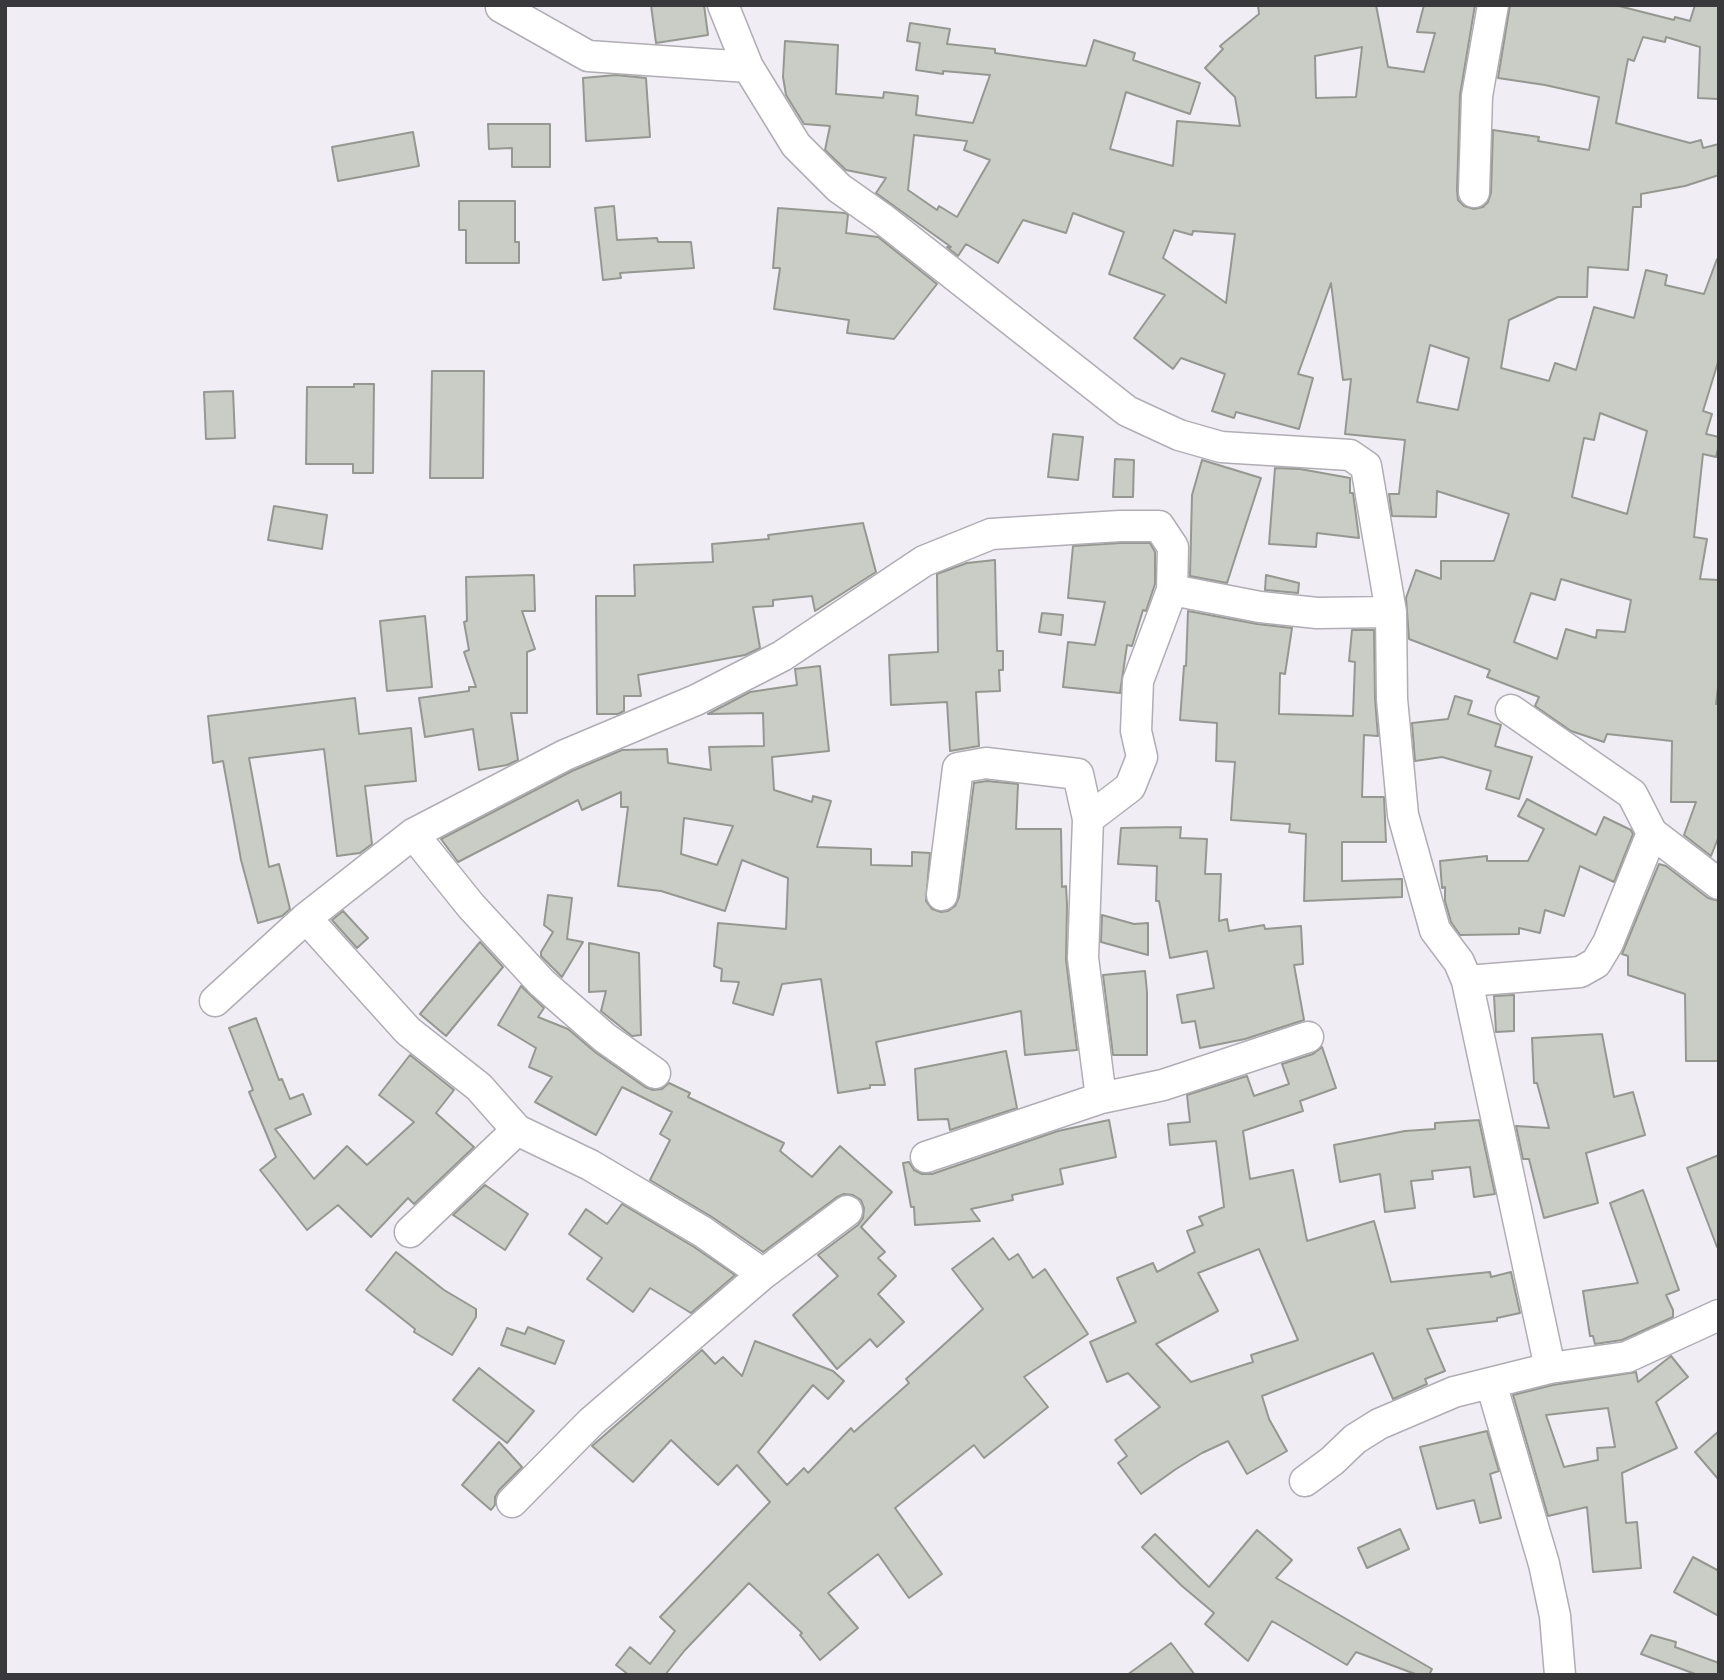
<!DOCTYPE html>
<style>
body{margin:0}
#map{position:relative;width:1724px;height:1680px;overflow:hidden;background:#f1edf5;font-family:"DM Sans",sans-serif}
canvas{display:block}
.frame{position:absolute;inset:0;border:7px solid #39383b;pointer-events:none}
</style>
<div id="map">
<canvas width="1724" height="1680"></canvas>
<div class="frame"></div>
</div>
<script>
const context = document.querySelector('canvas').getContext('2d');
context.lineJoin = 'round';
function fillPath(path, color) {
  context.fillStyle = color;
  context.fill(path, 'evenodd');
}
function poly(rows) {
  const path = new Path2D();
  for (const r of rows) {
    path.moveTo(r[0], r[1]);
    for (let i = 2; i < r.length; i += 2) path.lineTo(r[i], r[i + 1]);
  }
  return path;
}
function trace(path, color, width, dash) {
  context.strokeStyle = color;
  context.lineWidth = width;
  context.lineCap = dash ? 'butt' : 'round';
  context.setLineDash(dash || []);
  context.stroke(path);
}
const building = poly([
 [651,5,704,5,708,35,656,43,651,5],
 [1258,5,1376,5,1388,67,1424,72,1435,33,1417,32,1424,5,1475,5,1460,95,1457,191,1458,200,1464,206,1474,209,1483,207,1488,202,1491,193,1493,130,1539,137,1538,141,1589,150,1599,97,1545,85,1498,78,1510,5,1615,5,1674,20,1675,17,1690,21,1695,5,1719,5,1718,99,1698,98,1700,47,1666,37,1665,42,1643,37,1634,61,1628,59,1616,123,1690,143,1701,140,1703,148,1719,144,1719,175,1685,186,1641,194,1641,207,1633,207,1628,270,1588,267,1587,297,1558,297,1509,320,1501,368,1549,381,1555,363,1576,370,1594,307,1634,318,1646,270,1667,275,1665,285,1704,294,1717,259,1719,259,1719,359,1703,411,1712,414,1706,434,1719,437,1719,445,1716,457,1703,454,1694,537,1707,539,1700,579,1719,580,1719,679,1716,704,1719,704,1719,836,1711,856,1684,835,1696,802,1671,802,1672,741,1607,734,1604,742,1571,731,1535,706,1539,697,1487,677,1490,670,1409,639,1406,598,1416,570,1441,579,1441,561,1494,561,1509,514,1437,491,1436,517,1392,516,1389,494,1399,494,1405,440,1345,434,1351,379,1343,380,1331,283,1298,374,1313,378,1299,429,1236,412,1234,418,1212,411,1225,374,1181,358,1173,369,1134,338,1165,295,1109,274,1124,232,1073,213,1066,233,1023,220,998,263,966,244,958,256,947,247,951,247,876,193,886,178,846,170,825,150,830,126,804,124,786,95,783,77,785,41,838,45,836,94,883,98,884,92,918,96,916,115,973,123,990,75,943,71,943,74,916,70,920,43,907,41,910,23,950,29,947,44,995,49,995,53,1086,66,1094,40,1135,53,1133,60,1200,83,1190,114,1126,92,1110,149,1173,166,1177,121,1240,126,1235,97,1205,68,1223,49,1220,46,1259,14,1258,5],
 [1362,47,1356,97,1316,98,1315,56,1362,47],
 [914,135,967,141,964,150,990,160,957,217,939,206,937,210,908,190,914,135],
 [1174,230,1192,235,1193,231,1235,234,1226,303,1163,258,1174,230],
 [1430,345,1469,358,1458,410,1417,402,1430,345],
 [1600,413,1647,431,1627,514,1572,497,1584,438,1594,440,1600,413],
 [1561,579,1631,600,1625,632,1597,630,1596,638,1566,629,1557,659,1514,642,1531,593,1555,600,1561,579],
 [616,75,646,78,650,137,586,141,583,78,616,75],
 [488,124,550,124,550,167,512,167,512,148,489,149,488,124],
 [413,132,419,166,338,181,332,147,413,132],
 [459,201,515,201,515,242,519,242,519,263,466,263,466,230,459,230,459,201],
 [614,206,617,240,657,238,658,242,691,242,694,268,620,273,621,278,603,280,595,208,614,206],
 [778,208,845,213,848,215,846,233,878,237,937,284,894,339,847,333,849,320,774,309,780,268,773,268,778,208],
 [432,371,484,371,483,478,430,478,432,371],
 [354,384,374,384,373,473,353,473,353,464,306,464,307,387,354,387,354,384],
 [233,391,235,438,206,439,204,392,233,391],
 [1053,434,1083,437,1078,480,1048,477,1053,434],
 [1115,459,1134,460,1133,497,1113,497,1115,459],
 [1202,460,1261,478,1227,583,1190,576,1192,495,1202,460],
 [1275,468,1300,469,1350,478,1350,493,1353,493,1359,538,1317,533,1316,547,1269,544,1275,468],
 [274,506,327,515,322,549,268,540,274,506],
 [863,523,876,572,815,611,812,596,773,600,773,606,753,607,760,648,745,655,638,675,641,696,624,696,624,711,618,714,597,714,596,596,635,596,634,565,713,562,712,544,769,539,768,535,863,523],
 [1121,543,1150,543,1155,552,1155,584,1146,611,1143,610,1132,646,1127,645,1120,693,1063,687,1068,642,1095,645,1105,602,1068,598,1073,546,1121,543],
 [995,560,997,651,1003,651,1003,670,999,670,1000,691,976,692,979,746,950,751,947,702,891,705,889,655,938,652,937,574,967,563,995,560],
 [534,575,535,611,522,611,535,649,527,652,527,713,511,713,518,760,507,765,479,770,473,729,425,737,419,698,469,691,469,687,476,687,464,652,469,650,464,622,467,621,466,577,534,575],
 [1266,575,1299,583,1298,593,1265,590,1266,575],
 [1188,611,1257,624,1292,628,1285,674,1280,673,1279,714,1353,716,1355,662,1349,661,1352,630,1374,630,1375,699,1378,736,1364,735,1362,797,1384,797,1386,842,1342,842,1342,881,1402,879,1402,897,1304,901,1306,834,1289,832,1290,824,1231,820,1235,762,1216,761,1217,723,1180,720,1184,666,1186,666,1188,611],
 [1042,613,1063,615,1061,635,1039,632,1042,613],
 [425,616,432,687,387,691,380,621,425,616],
 [820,666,829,751,772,757,774,790,812,802,813,796,831,801,817,847,871,849,871,865,912,866,912,852,930,853,926,901,932,909,941,912,948,911,955,906,959,897,974,783,987,781,1018,784,1016,829,1061,829,1062,887,1066,886,1067,905,1066,960,1077,1050,1025,1055,1021,1011,876,1042,885,1085,870,1085,870,1088,838,1093,821,979,782,984,773,1015,733,1003,739,982,721,981,722,969,714,966,718,923,786,929,788,878,742,860,725,911,661,891,618,886,628,807,621,807,621,792,582,810,578,800,458,862,441,839,572,771,622,750,667,749,668,763,711,770,709,747,764,746,763,713,708,714,750,692,797,685,795,669,820,666],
 [684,818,733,826,717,865,681,854,684,818],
 [1455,696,1472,701,1468,714,1501,725,1495,746,1532,757,1519,799,1486,789,1491,771,1442,757,1415,761,1412,723,1448,719,1455,696],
 [355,698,359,734,411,728,416,781,365,786,372,844,360,853,337,856,324,749,249,758,269,867,279,864,290,909,282,916,258,923,241,860,223,761,213,763,208,716,355,698],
 [1527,799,1596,835,1604,817,1631,830,1633,834,1614,882,1580,866,1564,916,1545,910,1540,933,1519,928,1519,934,1460,935,1451,922,1445,901,1445,887,1442,888,1440,861,1487,856,1487,861,1528,861,1544,829,1518,816,1527,799],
 [1181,827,1180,838,1207,839,1205,874,1221,874,1219,921,1227,919,1229,931,1264,925,1265,929,1301,926,1303,964,1294,965,1304,1020,1245,1039,1200,1048,1195,1021,1182,1023,1177,995,1214,988,1207,951,1170,958,1159,901,1156,901,1157,866,1118,864,1121,828,1181,827],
 [1659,864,1666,866,1708,898,1719,901,1719,1061,1686,1061,1685,994,1628,975,1628,956,1622,954,1659,864],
 [548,895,572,898,567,939,583,942,562,977,541,956,541,952,553,932,544,925,548,895],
 [343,911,368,938,357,948,332,920,343,911],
 [1102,915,1134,924,1148,923,1148,955,1101,942,1102,915],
 [480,942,503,967,446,1036,420,1014,480,942],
 [589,943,639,953,641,1035,632,1036,601,1011,606,991,589,992,589,943],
 [1145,971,1147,992,1147,1055,1113,1055,1103,975,1145,971],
 [521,986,544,1008,538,1017,568,1029,595,1052,645,1087,653,1090,662,1089,669,1083,690,1093,688,1097,784,1143,780,1151,812,1177,840,1146,892,1192,861,1227,885,1252,878,1258,896,1276,878,1294,904,1322,877,1347,870,1339,837,1369,793,1315,838,1276,818,1255,858,1225,863,1218,864,1208,861,1200,853,1195,844,1194,837,1197,763,1252,712,1217,650,1180,670,1140,660,1134,672,1112,622,1087,596,1135,535,1102,552,1077,529,1067,536,1048,498,1025,521,986],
 [1514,995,1514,1031,1496,1032,1494,996,1514,995],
 [256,1018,279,1080,282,1079,290,1099,303,1094,311,1114,275,1129,314,1179,347,1146,367,1165,414,1122,379,1095,410,1055,454,1090,436,1113,474,1147,414,1204,408,1198,371,1237,338,1205,307,1230,260,1170,276,1157,249,1092,253,1090,229,1028,256,1018],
 [1602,1034,1614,1097,1633,1092,1645,1135,1586,1153,1598,1203,1544,1218,1529,1159,1523,1159,1516,1126,1549,1128,1537,1083,1534,1083,1532,1038,1602,1034],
 [1322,1047,1336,1088,1300,1101,1303,1111,1243,1131,1250,1179,1293,1170,1307,1241,1374,1221,1391,1282,1490,1272,1491,1277,1511,1272,1520,1313,1497,1318,1497,1321,1427,1329,1445,1371,1425,1379,1427,1384,1393,1399,1373,1353,1262,1396,1269,1419,1287,1451,1247,1474,1228,1441,1202,1453,1176,1469,1141,1494,1118,1463,1127,1456,1115,1440,1160,1407,1128,1373,1107,1382,1090,1342,1136,1322,1117,1278,1153,1263,1157,1272,1195,1252,1187,1231,1203,1225,1199,1217,1224,1207,1216,1141,1170,1145,1168,1124,1190,1122,1187,1095,1247,1076,1254,1096,1289,1084,1282,1064,1313,1054,1322,1047],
 [1259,1249,1298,1340,1251,1355,1253,1362,1191,1382,1156,1344,1218,1311,1198,1273,1259,1249],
 [1006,1051,1017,1108,950,1130,948,1119,918,1120,915,1069,1006,1051],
 [1109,1120,1116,1157,1060,1169,1063,1184,1012,1195,1013,1200,971,1209,980,1221,915,1225,914,1207,911,1207,903,1163,909,1162,914,1170,922,1174,932,1174,1058,1131,1109,1120],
 [1479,1120,1495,1194,1474,1197,1470,1167,1432,1171,1433,1179,1411,1181,1415,1208,1385,1212,1380,1174,1340,1182,1334,1145,1405,1131,1435,1129,1435,1123,1479,1120],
 [1719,1155,1719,1247,1717,1247,1687,1168,1719,1155],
 [485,1185,528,1214,505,1250,453,1215,485,1185],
 [1643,1190,1679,1290,1666,1295,1673,1310,1673,1317,1622,1340,1595,1344,1593,1336,1590,1336,1583,1291,1638,1283,1610,1203,1643,1190],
 [622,1204,694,1247,735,1275,691,1313,650,1288,633,1312,587,1279,602,1258,569,1234,586,1209,607,1224,622,1204],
 [993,1238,1009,1260,1018,1254,1033,1278,1045,1269,1088,1334,1024,1377,1048,1407,984,1458,974,1445,895,1508,942,1574,909,1598,878,1554,828,1593,858,1628,820,1660,800,1635,802,1633,749,1583,685,1650,665,1675,629,1675,616,1665,630,1647,650,1664,675,1631,660,1617,770,1502,737,1465,718,1485,671,1440,633,1482,592,1446,702,1350,715,1364,723,1357,742,1376,755,1341,833,1371,844,1381,828,1399,813,1385,758,1452,787,1485,804,1468,808,1473,851,1428,854,1432,909,1383,906,1379,983,1309,952,1269,993,1238],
 [396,1252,444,1290,476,1309,476,1317,452,1355,414,1332,415,1329,366,1290,396,1252],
 [528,1327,564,1341,555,1364,501,1345,507,1328,525,1334,528,1327],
 [1671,1356,1688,1377,1656,1402,1677,1448,1622,1473,1626,1523,1637,1522,1641,1568,1593,1572,1587,1507,1548,1516,1513,1395,1553,1385,1636,1372,1638,1382,1671,1356],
 [1608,1408,1615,1447,1597,1448,1598,1460,1564,1467,1546,1415,1608,1408],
 [479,1368,534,1411,507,1443,453,1400,479,1368],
 [1487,1431,1499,1471,1490,1474,1501,1518,1480,1523,1474,1500,1437,1509,1420,1447,1487,1431],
 [1719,1431,1719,1480,1695,1452,1719,1431],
 [499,1442,522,1467,499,1490,495,1497,495,1505,491,1510,462,1485,499,1442],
 [1400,1529,1409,1549,1367,1568,1358,1548,1400,1529],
 [1257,1530,1292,1560,1276,1578,1432,1669,1429,1675,1418,1675,1356,1652,1347,1665,1272,1621,1248,1661,1205,1624,1214,1613,1182,1586,1142,1547,1155,1534,1209,1587,1257,1530],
 [1693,1557,1719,1571,1719,1616,1674,1592,1693,1557],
 [1651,1635,1676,1642,1675,1647,1719,1663,1719,1675,1698,1675,1641,1654,1651,1635],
 [1171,1643,1195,1675,1127,1675,1171,1643]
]);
const minor = poly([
 [723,5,748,67,796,145,839,188,883,219,1127,411,1179,435,1221,447,1350,455,1366,466,1391,612],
 [501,7,588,56,748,67],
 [1474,192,1477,96,1493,5],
 [1172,590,1260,607,1317,613,1391,612,1392,699,1403,815,1435,930,1459,962,1467,981,1580,972,1596,963,1608,943,1652,833],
 [1511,710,1632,794,1652,833,1719,884],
 [413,834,471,906,542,983,605,1038,655,1073],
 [942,895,958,768,986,763,1078,774,1088,819],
 [306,918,408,1031,479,1087,517,1130,590,1165,703,1232,763,1274],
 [1467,981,1550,1368],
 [215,1001,306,918,413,834,565,755,696,700,782,656,924,561,991,534,1120,526,1159,526,1173,547,1172,590,1138,681,1136,731,1142,757,1130,787,1088,819,1083,958,1101,1098],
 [926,1157,1101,1098,1163,1085,1308,1037],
 [410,1232,517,1130],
 [1491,1383,1544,1564,1555,1616,1560,1675],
 [1305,1481,1332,1461,1355,1439,1379,1424,1454,1392,1550,1368,1627,1357,1719,1315],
 [512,1502,591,1422,763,1274,847,1211]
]);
fillPath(building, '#cacdc6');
trace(building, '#959890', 2);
trace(minor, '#b0adb4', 33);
trace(minor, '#fff', 30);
</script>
